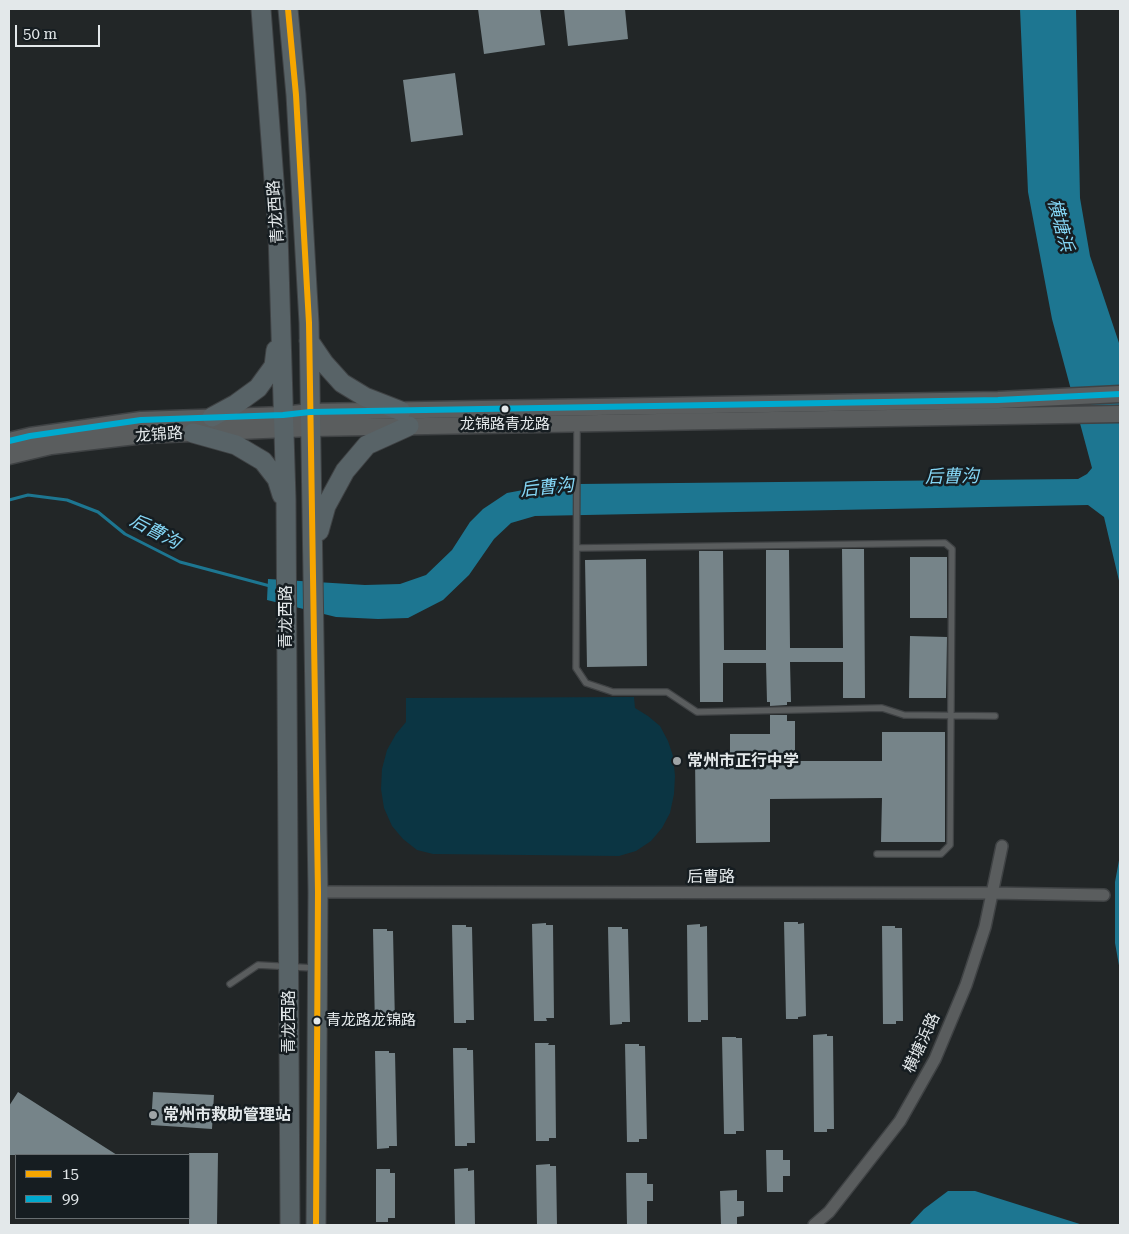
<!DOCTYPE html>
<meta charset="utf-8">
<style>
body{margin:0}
#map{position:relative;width:1129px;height:1234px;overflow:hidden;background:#222627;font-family:"Roboto Serif",serif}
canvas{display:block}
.frame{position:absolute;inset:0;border:10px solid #e3e8ea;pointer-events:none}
.legend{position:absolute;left:15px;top:1154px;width:175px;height:65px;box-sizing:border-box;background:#161d21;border:1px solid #686e71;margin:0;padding:6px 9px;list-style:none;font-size:15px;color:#e3e8ea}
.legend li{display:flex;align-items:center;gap:10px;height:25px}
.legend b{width:25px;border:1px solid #686e71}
.scale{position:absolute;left:15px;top:25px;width:85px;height:22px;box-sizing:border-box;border:2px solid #e3e8ea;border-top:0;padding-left:6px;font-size:15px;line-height:18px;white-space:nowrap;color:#e3e8ea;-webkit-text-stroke:4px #161d21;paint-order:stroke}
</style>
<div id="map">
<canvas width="1129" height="1234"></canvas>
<div class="frame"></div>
<ul class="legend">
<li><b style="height:6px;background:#f7a600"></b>15</li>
<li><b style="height:6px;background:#00a9ce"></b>99</li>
</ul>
<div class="scale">50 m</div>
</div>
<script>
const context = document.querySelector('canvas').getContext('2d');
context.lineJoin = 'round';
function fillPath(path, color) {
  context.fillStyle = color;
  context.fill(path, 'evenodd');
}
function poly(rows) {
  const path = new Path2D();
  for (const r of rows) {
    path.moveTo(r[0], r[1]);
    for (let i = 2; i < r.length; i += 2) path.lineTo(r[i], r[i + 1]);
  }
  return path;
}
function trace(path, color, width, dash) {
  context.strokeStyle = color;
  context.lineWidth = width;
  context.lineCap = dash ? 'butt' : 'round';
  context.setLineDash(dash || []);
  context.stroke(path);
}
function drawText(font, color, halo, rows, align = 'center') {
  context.font = font + ' "Roboto Serif","Noto Sans SC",serif';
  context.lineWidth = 5;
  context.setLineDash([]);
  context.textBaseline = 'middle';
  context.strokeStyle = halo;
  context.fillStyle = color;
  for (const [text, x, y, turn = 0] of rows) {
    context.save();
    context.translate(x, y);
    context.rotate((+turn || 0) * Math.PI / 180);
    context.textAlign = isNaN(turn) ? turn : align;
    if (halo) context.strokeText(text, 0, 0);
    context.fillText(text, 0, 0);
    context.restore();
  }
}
const green = poly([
 [634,697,635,708,648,716,660,726,668,741,673,756,675,776,674,794,670,813,662,828,651,841,636,851,619,856,433,854,417,850,403,839,392,826,384,808,381,789,382,769,387,750,396,734,406,722,406,698]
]);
const water = poly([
 [1020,9,1076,9,1080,198,1090,256,1120,346,1120,585,1104,517,1088,505,535,516,511,523,494,539,469,575,443,600,408,618,378,619,336,617,267,600,268,579,365,585,400,584,426,575,452,550,470,522,483,509,507,493,534,488,578,484,1078,479,1087,474,1092,468,1052,319,1028,192],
 [1120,855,1120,971,1115,943,1115,882],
 [948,1191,975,1191,1083,1225,909,1225,924,1209]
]);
const stream = poly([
 [9,500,28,495,67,500,98,512,125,534,180,562,270,586]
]);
const building = poly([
 [478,9,540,9,545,45,484,54],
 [564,9,625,9,628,39,568,46],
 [455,73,463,135,411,142,403,80],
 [842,549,864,549,865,698,843,698,843,662,790,662,791,702,787,702,787,705,770,706,770,702,767,702,766,663,723,663,723,702,700,702,699,551,723,551,724,650,766,650,766,550,789,550,790,648,843,648],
 [910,557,947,557,947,618,910,618],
 [646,559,647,666,587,667,585,560],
 [910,636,947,637,946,698,909,698],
 [770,715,787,715,787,721,795,721,795,761,882,761,882,732,945,732,945,842,881,842,882,798,770,799,770,842,696,843,695,758,730,758,730,734,770,734],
 [784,922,798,922,798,924,804,923,806,1016,798,1017,798,1019,786,1019],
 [546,923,546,925,553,925,554,1018,546,1018,547,1021,534,1021,532,924],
 [700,924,700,927,707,926,708,1020,701,1020,701,1022,688,1022,687,925],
 [452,925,466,925,466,927,472,927,474,1020,466,1020,466,1023,454,1023],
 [882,926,895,926,895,928,902,928,903,1021,896,1021,896,1024,883,1024],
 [608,927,622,927,622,929,628,929,630,1022,622,1022,622,1024,610,1025],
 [373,929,387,929,387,931,393,931,395,1024,387,1024,387,1027,375,1027],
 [827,1034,827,1036,833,1036,834,1129,827,1129,827,1132,814,1132,813,1035],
 [722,1037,736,1037,736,1038,742,1038,744,1131,736,1131,736,1134,724,1134],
 [535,1043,549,1043,548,1045,555,1045,556,1138,549,1138,549,1141,536,1141],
 [625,1044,639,1044,639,1046,645,1046,647,1139,639,1139,639,1142,627,1142],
 [453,1048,467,1048,467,1050,473,1050,475,1143,467,1143,467,1146,455,1146],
 [375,1051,389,1051,389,1053,395,1053,397,1146,389,1146,389,1148,377,1149],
 [18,1092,117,1155,9,1155,9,1106],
 [153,1092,214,1095,212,1129,151,1125],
 [766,1150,783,1150,783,1160,790,1160,790,1176,783,1176,783,1192,767,1192],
 [189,1153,218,1153,217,1225,189,1225],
 [550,1164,550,1166,556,1166,557,1225,537,1225,536,1165],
 [468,1168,468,1171,474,1170,475,1225,455,1225,454,1169],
 [376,1169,390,1169,390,1173,395,1173,395,1218,388,1218,388,1222,376,1222],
 [626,1173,647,1173,647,1184,653,1184,653,1201,647,1201,647,1225,627,1225],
 [737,1190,737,1201,744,1201,744,1216,737,1217,737,1225,721,1225,720,1191]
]);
const service = poly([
 [577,426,576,668,586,683,613,692,667,692,697,712,882,708,904,715,995,716],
 [577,548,945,543,952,549,950,845,941,854,877,854],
 [230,984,258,965,314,968]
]);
const minor = poly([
 [318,892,992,893,1104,895],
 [814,1225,829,1212,900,1121,935,1059,966,985,985,927,1002,846]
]);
const secondary = poly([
 [9,441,30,436,141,420,283,415,310,412,998,400,1120,394],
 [9,456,51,446,144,435,311,428,1120,414]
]);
const primary = poly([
 [261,9,278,233,286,499,290,1225],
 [288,9,296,95,309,323,318,892,316,1225],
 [309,341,324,363,342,383,365,397,401,411],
 [212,417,236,404,258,388,274,366,276,350],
 [193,433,236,445,263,461,277,479,282,495],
 [319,531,326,506,345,471,367,445,409,426]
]);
const bus1 = poly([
 [288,9,296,95,309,323,318,892,316,1225]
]);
const bus2 = poly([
 [9,441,30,436,141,420,283,415,310,412,998,400,1120,394]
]);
const markers = [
 [505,409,4.5,"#e3e8ea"],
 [677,761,5,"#9fa4a6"],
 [317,1021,4.5,"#e3e8ea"],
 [153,1115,5,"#9fa4a6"]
];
const busNames = [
 ["龙锦路青龙路",505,425],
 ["青龙路龙锦路",326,1021,"left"]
];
const streetNames = [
 ["青龙西路",276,212,-94],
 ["龙锦路",159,435,-4],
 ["青龙西路",286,617,-90],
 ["后曹路",711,877],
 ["青龙西路",289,1022,-90],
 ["横塘浜路",922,1043,-65]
];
const poiNames = [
 ["常州市正行中学",687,761],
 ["常州市救助管理站",163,1115]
];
const waterNames = [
 ["横塘浜",1060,225,75],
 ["后曹沟",952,477,-1],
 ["后曹沟",547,488,-6],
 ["后曹沟",155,532,28]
];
fillPath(green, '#0b3543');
fillPath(water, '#1d7691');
trace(stream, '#1d7691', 3);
fillPath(building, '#768489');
trace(service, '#3f4244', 8);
trace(minor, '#3f4244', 14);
trace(secondary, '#3f4244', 19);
trace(primary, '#3f4244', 21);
trace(service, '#5a5d5e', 5.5);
trace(minor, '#5a5d5e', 11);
trace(secondary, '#5a5d5e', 16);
trace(primary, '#586367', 19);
trace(bus1, '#f7a600', 6);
trace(bus2, '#00a9ce', 6);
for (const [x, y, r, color] of markers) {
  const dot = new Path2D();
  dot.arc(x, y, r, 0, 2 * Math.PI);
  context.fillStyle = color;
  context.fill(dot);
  trace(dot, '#161d21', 2);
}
drawText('15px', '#e3e8ea', '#161d21', busNames);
drawText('16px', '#e3e8ea', '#161d21', streetNames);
drawText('bold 16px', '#e3e8ea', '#161d21', poiNames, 'left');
drawText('italic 18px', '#84d5f4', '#161d21', waterNames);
</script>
